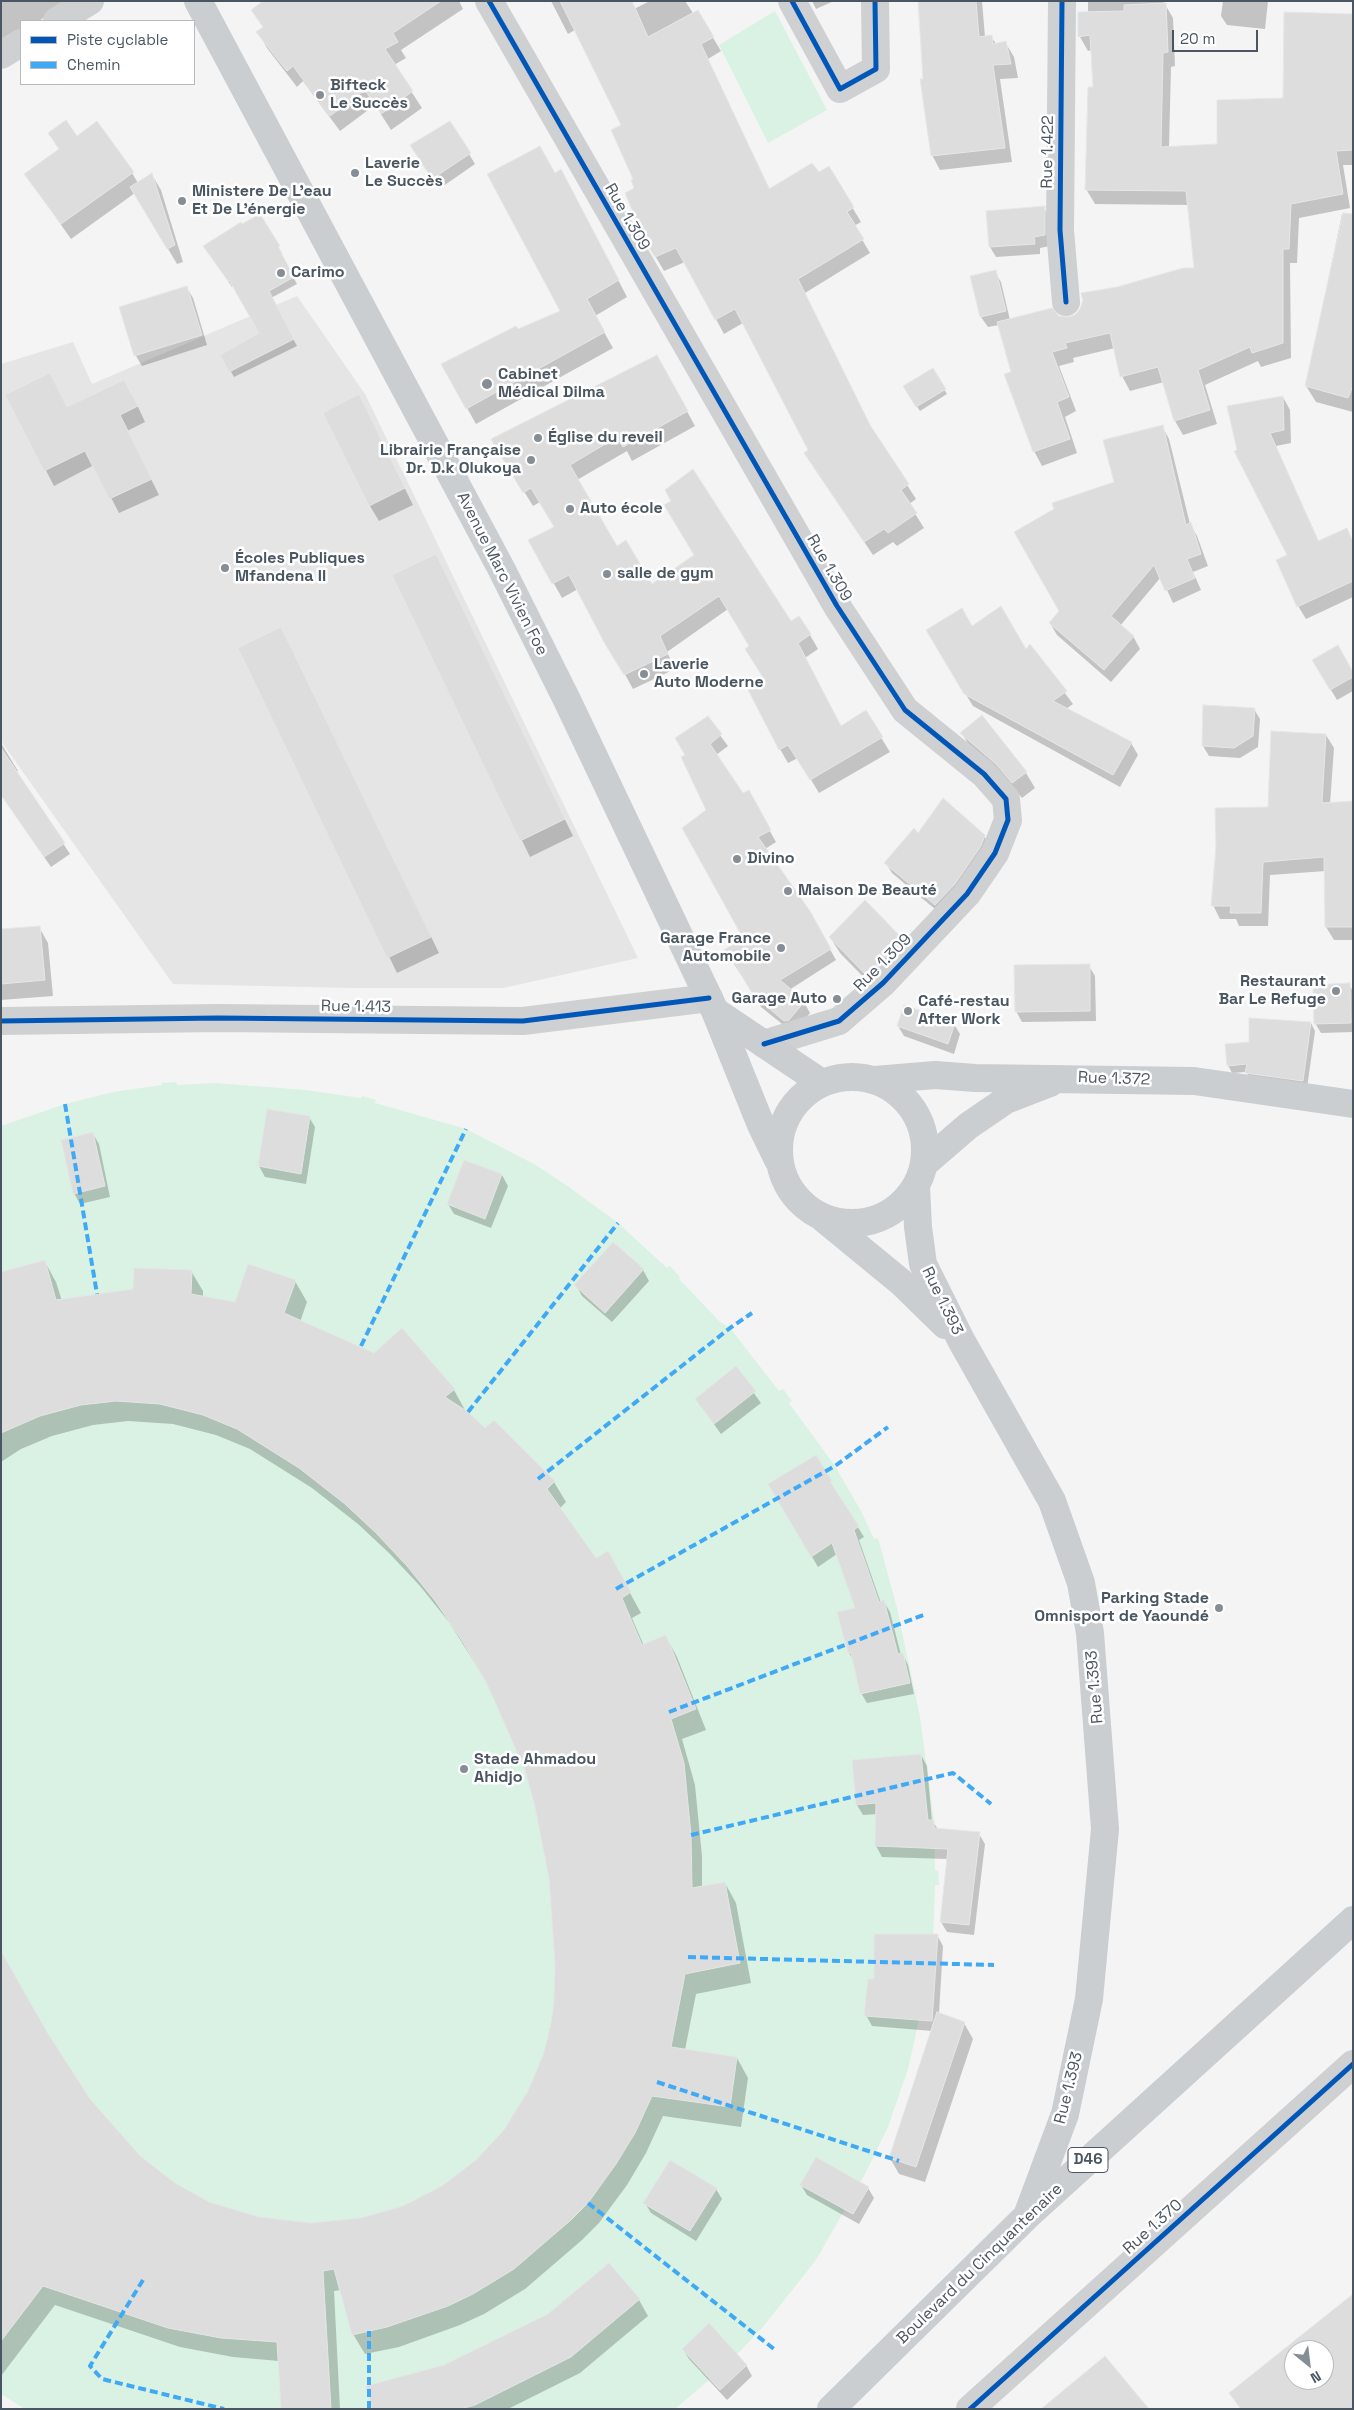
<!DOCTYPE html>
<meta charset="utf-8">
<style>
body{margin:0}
#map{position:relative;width:1354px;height:2410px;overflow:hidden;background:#f4f4f4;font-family:"Space Grotesk",sans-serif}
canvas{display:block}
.frame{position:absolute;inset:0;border:2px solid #4a5661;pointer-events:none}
.legend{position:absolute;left:20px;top:20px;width:175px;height:65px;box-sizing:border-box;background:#fff;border:1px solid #b7bbc0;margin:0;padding:6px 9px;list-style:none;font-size:15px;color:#4a5661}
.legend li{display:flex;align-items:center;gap:10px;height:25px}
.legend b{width:25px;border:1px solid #b7bbc0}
.north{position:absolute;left:1284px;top:2340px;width:50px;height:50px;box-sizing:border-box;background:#fff;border:1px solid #b7bbc0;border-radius:50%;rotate:151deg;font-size:14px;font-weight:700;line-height:20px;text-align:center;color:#4a5661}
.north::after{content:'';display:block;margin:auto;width:18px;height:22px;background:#868d94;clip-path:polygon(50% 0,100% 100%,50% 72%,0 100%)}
.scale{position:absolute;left:1172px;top:30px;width:86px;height:22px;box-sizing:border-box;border:2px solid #4a5661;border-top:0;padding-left:6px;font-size:15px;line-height:18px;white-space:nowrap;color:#4a5661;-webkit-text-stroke:4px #fff;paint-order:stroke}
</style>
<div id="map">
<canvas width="1354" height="2410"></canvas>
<div class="frame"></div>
<ul class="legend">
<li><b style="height:6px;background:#0057b8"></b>Piste cyclable</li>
<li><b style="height:6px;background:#3fa9f5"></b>Chemin</li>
</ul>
<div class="north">N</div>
<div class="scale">20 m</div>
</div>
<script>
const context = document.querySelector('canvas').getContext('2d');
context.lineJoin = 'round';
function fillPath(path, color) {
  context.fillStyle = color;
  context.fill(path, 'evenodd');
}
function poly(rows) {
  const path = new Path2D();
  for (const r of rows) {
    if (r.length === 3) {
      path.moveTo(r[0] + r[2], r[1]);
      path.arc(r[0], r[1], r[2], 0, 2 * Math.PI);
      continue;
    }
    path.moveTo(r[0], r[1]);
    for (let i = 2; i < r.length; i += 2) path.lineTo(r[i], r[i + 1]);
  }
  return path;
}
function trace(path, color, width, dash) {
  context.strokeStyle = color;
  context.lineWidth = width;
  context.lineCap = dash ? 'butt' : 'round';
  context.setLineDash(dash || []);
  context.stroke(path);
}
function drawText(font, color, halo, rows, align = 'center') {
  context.font = font + ' "Space Grotesk",sans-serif';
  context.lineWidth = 5;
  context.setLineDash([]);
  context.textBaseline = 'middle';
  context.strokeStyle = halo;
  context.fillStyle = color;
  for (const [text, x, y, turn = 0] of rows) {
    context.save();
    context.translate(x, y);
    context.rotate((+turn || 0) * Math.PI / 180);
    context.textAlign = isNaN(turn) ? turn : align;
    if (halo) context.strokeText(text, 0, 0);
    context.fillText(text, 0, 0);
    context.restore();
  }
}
const education = poly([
 [297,296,365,394,638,958,503,988,352,988,173,984,1,741,1,364,73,342,92,384]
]);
const green = poly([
 [775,11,827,110,768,143,719,45],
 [176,1082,177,1085,215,1083,306,1090,361,1098,362,1096,376,1100,375,1103,466,1129,534,1164,569,1187,618,1223,667,1268,670,1266,680,1277,679,1279,720,1322,730,1328,779,1391,783,1389,792,1401,789,1403,835,1466,861,1511,874,1539,878,1538,897,1608,920,1717,934,1820,935,1870,938,1871,939,1885,935,1885,933,1941,925,1993,908,2069,888,2127,865,2174,816,2260,762,2328,729,2363,675,2409,25,2409,1,2394,1,1126,65,1104,113,1092,162,1085,162,1083]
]);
const shadow = poly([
 [1,1,67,1,39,21,21,21,21,34,6,45,1,38],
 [265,1,459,1,463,9,401,50,406,58,394,65,422,108,391,130,375,105,340,131,303,81,297,87,267,48,258,32,264,28],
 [551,1,608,1,618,17,650,1,685,1,693,13,697,11,721,51,708,59,770,190,818,174,829,168,861,222,854,226,870,253,805,293,874,433,916,499,909,504,924,528,897,546,893,542,873,555,814,467,809,451,743,323,724,334,685,262,664,271,646,240,622,126,575,30,568,34],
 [812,1,834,1,816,9],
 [919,1,982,1,985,37,991,36,996,44,1005,42,1014,57,1018,78,1000,79,1012,162,940,170,932,155],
 [1088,1,1163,1,1173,18,1175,66,1171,67,1169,148,1218,145,1284,99,1353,15,1353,165,1343,165,1350,208,1299,218,1297,263,1290,263,1291,358,1261,367,1258,361,1205,385,1217,424,1183,435,1175,421,1164,382,1130,391,1122,376,1115,348,1073,358,1074,362,1059,366,1076,411,1065,417,1077,453,1042,466,1034,451,999,325,988,327,981,317,972,277,995,272,1001,282,1010,320,1058,317,1068,319,1117,288,1196,269,1189,205,1095,204,1086,189,1094,88,1092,50,1088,51,1080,37,1079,13,1088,13],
 [1223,1,1268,1,1265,29,1227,25,1221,16],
 [50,133,77,137,132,173,138,183,152,175,161,190,183,262,177,264,135,193,71,239,26,175,60,150],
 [469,154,475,164,439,189,418,156],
 [555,174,570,187,627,297,595,316,613,348,476,424,443,365,561,312],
 [1044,208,1050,218,1050,246,1040,248,1040,254,996,257,990,247,987,213],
 [1342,214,1353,215,1353,412,1316,402,1306,386],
 [259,215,282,253,280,254,297,284,271,298,297,346,234,377,222,355,261,334,234,286,232,287,209,252,242,226],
 [187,288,193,298,207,345,142,366,136,356],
 [932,370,947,394,920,411,907,392],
 [665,371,695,426,632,461,627,451,577,480,616,548,651,586,696,555,810,635,818,649,805,658,841,727,865,712,890,752,819,793,798,758,788,763,780,749,766,680,751,647,728,609,667,652,675,669,633,689,578,589,562,598,530,541,556,527,540,502,533,506,501,454],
 [7,395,67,409,133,396,145,422,127,431,159,495,119,513,94,465,54,486],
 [359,396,413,505,379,521,370,506],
 [1283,397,1290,410,1291,443,1276,446,1319,542,1346,530,1353,541,1353,597,1306,619,1298,606,1289,556,1236,452],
 [1162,426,1169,439,1190,524,1197,536,1208,566,1193,572,1201,590,1173,603,1161,577,1120,626,1133,636,1140,649,1111,682,1057,635,1050,623,1061,611,1115,483],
 [436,556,573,836,530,857,394,576],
 [971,628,1026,651,1030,646,1073,704,1066,709,1131,743,1138,755,1120,787,973,706,934,643],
 [281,629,439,953,397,973,240,649],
 [1313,660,1353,674,1353,691,1337,700],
 [1254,709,1260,719,1258,747,1240,758,1209,756,1203,746],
 [707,718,728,746,716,755,743,795,748,792,776,842,765,849,809,912,836,960,789,990,804,1002,810,1013,795,1031,792,1032,761,1007,726,951,745,938,708,811,686,755],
 [962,733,1026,773,1035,788,1022,798,1005,778,971,749],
 [1326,735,1334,748,1330,804,1353,804,1353,940,1334,940,1326,927,1326,871,1270,875,1268,926,1239,926,1236,919,1220,919,1213,905,1270,808],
 [1,743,18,771,16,772,70,854,51,867,1,794],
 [918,835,984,836,991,846,942,915,892,873,886,863],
 [39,927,48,943,53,996,1,1000,1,930],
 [830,937,902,939,912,955,877,991,840,953],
 [1089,966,1095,976,1096,1021,1022,1022,1016,1011],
 [1349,985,1353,991,1353,1032,1321,1033,1315,1023],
 [1311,1023,1315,1031,1307,1088,1251,1080,1246,1072,1232,1073,1228,1065,1251,1044],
 [954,1024,960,1034,954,1054,904,1036,898,1026],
 [268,1110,309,1117,315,1127,306,1184,265,1177,259,1166],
 [93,1134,99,1144,110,1197,80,1204,74,1193],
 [465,1161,502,1175,508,1186,491,1228,454,1214,448,1204],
 [45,1262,56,1282,62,1301,134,1290,191,1271,203,1291,203,1297,236,1303,295,1281,307,1302,300,1322,454,1390,465,1410,464,1411,485,1430,494,1421,554,1482,566,1502,560,1508,596,1559,619,1573,641,1613,632,1618,644,1646,666,1637,677,1657,706,1730,682,1739,695,1785,702,1856,702,1888,725,1883,736,1903,751,1983,696,1994,685,2050,737,2058,748,2078,741,2127,663,2116,646,2153,627,2185,599,2223,582,2240,525,2289,484,2314,460,2325,399,2347,365,2354,353,2334,341,2290,334,2291,340,2409,288,2409,279,2361,233,2357,180,2347,55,2305,1,2376,1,1952,67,2069,89,2100,140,2156,174,2184,208,2203,258,2218,310,2225,361,2219,403,2207,443,2187,477,2161,505,2131,529,2091,544,2056,555,2003,556,1964,550,1878,536,1806,526,1770,488,1684,449,1622,420,1586,389,1553,358,1524,312,1488,250,1449,216,1435,173,1424,128,1421,93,1425,52,1436,21,1449,1,1462,1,1273],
 [643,1270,649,1281,612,1322,582,1296,576,1285],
 [736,1368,761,1403,721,1434,696,1399],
 [815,1457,864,1537,859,1540,881,1603,884,1602,890,1612,901,1655,903,1655,908,1665,914,1694,867,1703,861,1693,854,1661,849,1653,857,1609,837,1554,818,1567,770,1485],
 [921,1755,927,1766,932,1821,938,1829,979,1834,985,1844,974,1935,947,1932,941,1922,948,1859,882,1857,876,1846,877,1814,863,1815,857,1805],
 [937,1935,943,1946,939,2014,964,2023,973,2039,925,2182,899,2174,890,2158,932,2031,872,2026,866,2015,875,1981],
 [801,2185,868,2188,874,2198,859,2224,807,2195],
 [716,2189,722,2199,696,2241,651,2213,645,2203],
 [609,2265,639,2300,648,2316,580,2373,508,2409,374,2409,445,2366,549,2315],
 [683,2349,746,2365,752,2376,727,2400,689,2359]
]);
const building = poly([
 [263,1,441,1,393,33,398,42,385,49,413,91,381,114,365,90,330,116,293,66,287,71,256,32,263,27,251,10,263,1],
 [560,1,632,1,648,37,698,10,714,37,701,44,769,189,812,163,819,172,829,166,854,207,847,212,864,239,798,279,870,425,909,484,901,490,917,513,888,533,884,529,864,542,804,453,808,450,735,309,715,320,676,248,655,257,645,241,625,193,634,188,631,180,633,179,611,130,621,125,560,1],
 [918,1,976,1,979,37,992,35,993,44,1006,41,1011,64,993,65,1005,148,931,156,920,79,923,79,918,1],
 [1166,3,1168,52,1163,53,1161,147,1217,144,1217,100,1283,98,1284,12,1353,14,1353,150,1336,151,1343,194,1291,204,1289,249,1283,249,1283,343,1252,353,1250,347,1198,370,1210,410,1174,421,1158,367,1120,377,1110,333,1065,343,1067,348,1052,352,1069,397,1057,402,1070,439,1033,452,1004,374,1011,372,997,322,1052,308,1059,316,1068,317,1075,315,1080,309,1083,300,1081,293,1117,287,1183,268,1194,268,1186,191,1085,190,1088,87,1093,87,1090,35,1078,37,1078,12,1124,11,1124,5,1166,3],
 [66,120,77,136,97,121,134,172,61,224,24,174,59,149,48,133,66,120],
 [450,121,471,153,432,179,410,145,450,121],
 [540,146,555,173,561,169,619,280,587,299,605,332,466,409,441,364,516,326,518,329,560,311,487,174,540,146],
 [152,173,175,245,167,249,130,187,152,173],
 [1045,206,1045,235,1034,237,1035,244,989,247,986,211,1045,206],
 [1343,213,1353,214,1353,386,1348,398,1305,386,1343,213],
 [260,214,280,246,278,247,294,277,269,291,294,339,229,372,220,355,259,333,229,280,228,281,203,246,241,222,242,224,260,214],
 [996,270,1006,311,980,317,970,276,996,270],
 [187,286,202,335,134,356,119,307,187,286],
 [657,355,688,411,623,447,617,437,570,465,617,546,626,540,652,584,694,555,664,505,671,501,665,490,693,469,791,621,799,616,811,634,798,643,841,726,866,710,883,737,810,780,788,745,779,750,747,688,764,679,745,649,749,646,719,596,660,636,668,654,624,675,605,644,569,575,552,584,528,540,554,527,531,488,523,493,491,439,657,355],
 [933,368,946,389,916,407,903,386,933,368],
 [50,373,67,407,124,380,138,406,120,415,152,479,109,499,85,451,44,471,5,395,50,373],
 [359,394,405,488,369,506,323,413,359,394],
 [1283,396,1284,430,1270,433,1318,541,1347,528,1353,542,1353,581,1297,607,1276,560,1287,555,1234,451,1237,450,1227,406,1283,396],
 [1163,425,1186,525,1191,522,1201,554,1187,559,1195,578,1165,591,1154,565,1111,616,1134,636,1104,670,1049,623,1059,611,1014,532,1054,509,1052,503,1114,482,1103,440,1163,425],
 [436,554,565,819,520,841,392,575,436,554],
 [1001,606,1026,649,1030,644,1067,691,1053,701,1132,742,1113,775,964,694,926,630,962,608,972,626,1001,606],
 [281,627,431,937,387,958,238,648,281,627],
 [1338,645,1353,672,1353,677,1330,690,1312,660,1338,645],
 [1203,705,1255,708,1253,736,1234,748,1202,746,1203,705],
 [982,715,1027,772,1012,783,996,764,960,733,982,715],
 [708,716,722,734,710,744,743,793,749,790,771,830,758,837,810,911,831,949,780,980,805,1001,789,1020,784,1021,753,995,736,965,724,950,743,938,682,828,706,810,681,757,685,755,675,738,708,716],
 [1271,731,1326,734,1322,803,1353,801,1353,927,1325,927,1324,857,1263,862,1261,913,1230,913,1231,906,1211,906,1216,847,1215,808,1268,807,1271,731],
 [1,748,65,843,44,857,1,795,1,748],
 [943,798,985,835,981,846,955,884,935,905,884,863,914,828,918,833,943,798],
 [865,900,903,939,867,976,829,937,865,900],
 [40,926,45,980,1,984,1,929,40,926],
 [1090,964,1090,1011,1015,1012,1014,965,1090,964],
 [1350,983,1351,1023,1314,1024,1313,985,1350,983],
 [904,1005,955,1023,948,1044,897,1026,904,1005],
 [1249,1018,1311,1022,1303,1081,1245,1073,1247,1064,1227,1066,1225,1044,1249,1042,1249,1018],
 [267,1109,310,1116,301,1174,258,1166,267,1109],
 [93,1132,105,1186,73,1194,61,1140,93,1132],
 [464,1160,502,1174,485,1219,447,1204,464,1160],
 [613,1242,644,1269,605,1313,574,1285,613,1242],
 [45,1260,56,1300,133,1289,134,1268,192,1270,191,1294,235,1302,248,1264,296,1280,284,1313,374,1353,402,1328,455,1389,445,1397,468,1412,485,1428,494,1420,555,1481,547,1489,596,1558,608,1551,631,1592,622,1598,642,1645,666,1635,696,1709,671,1719,684,1763,691,1835,692,1888,725,1882,740,1963,685,1974,671,2047,737,2057,730,2107,652,2096,635,2133,616,2164,588,2203,571,2220,514,2269,473,2294,448,2306,387,2327,352,2335,334,2269,323,2271,331,2409,281,2409,277,2342,221,2338,168,2328,43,2286,1,2341,1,1951,47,2032,90,2099,140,2156,175,2183,209,2202,259,2217,310,2223,361,2218,403,2206,442,2186,476,2160,504,2130,528,2091,543,2055,550,2030,554,2003,555,1964,549,1878,535,1807,525,1770,487,1684,463,1642,436,1602,407,1566,376,1533,345,1504,299,1468,237,1429,203,1415,160,1404,116,1401,81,1405,40,1416,1,1433,1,1272,45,1260],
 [736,1366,756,1391,714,1424,695,1399,736,1366],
 [816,1455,832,1481,830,1482,859,1526,854,1530,879,1602,884,1600,898,1654,903,1653,910,1683,860,1694,851,1653,848,1653,837,1612,855,1608,832,1543,811,1557,768,1484,816,1455],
 [921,1754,928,1820,934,1820,934,1828,980,1832,969,1925,940,1922,948,1849,875,1846,876,1803,856,1805,852,1760,921,1754],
 [874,1934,938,1934,932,2021,864,2016,868,1979,874,1979,874,1934],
 [937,2012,965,2022,916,2167,889,2158,937,2012],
 [816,2157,869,2187,853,2214,800,2185,816,2157],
 [670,2160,717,2188,690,2231,643,2203,670,2160],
 [609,2263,640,2299,571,2357,475,2405,460,2409,372,2409,366,2386,444,2365,548,2314,609,2263],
 [1353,2294,1353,2409,1241,2409,1229,2393,1353,2294],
 [1294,2350,1324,2350,1324,2380,1294,2380,1294,2350],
 [709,2323,747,2365,720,2390,682,2349,709,2323],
 [1105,2356,1149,2409,1041,2409,1105,2356]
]);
const minor = poly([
 [489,1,837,606,905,710,984,774,1006,799,1008,820,995,853,967,894,883,983,839,1021,764,1044],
 [792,1,840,89,876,69,875,1],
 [1062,1,1060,230,1066,302],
 [57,21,90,1],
 [1,55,21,43],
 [1,1021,218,1018,523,1021,709,998],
 [970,2409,1353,2064]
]);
const major = poly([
 [198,1,502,570,567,700,715,1011,761,1125,778,1160],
 [715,1011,822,1083],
 [852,1150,73],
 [875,1080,935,1075,975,1078,1194,1081,1353,1104],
 [924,1164,968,1126,1006,1100,1050,1083],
 [916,1186,918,1227,923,1264,961,1340,1052,1501,1081,1583,1090,1633,1105,1829,1089,1999,1065,2114,1027,2216],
 [824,1219,902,1283,945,1325],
 [831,2409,1027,2216,1353,1920]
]);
const quiet = poly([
 [65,1104,97,1294],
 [361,1346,466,1129],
 [468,1412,618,1223],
 [538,1479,730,1328,752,1313],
 [616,1589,835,1466,888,1427],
 [669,1712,926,1614],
 [691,1835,953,1773,991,1804],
 [688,1957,994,1965],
 [657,2082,899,2161],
 [588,2203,774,2349],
 [143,2280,90,2366,102,2379,224,2409],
 [369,2409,369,2331]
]);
const cycleway = poly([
 [489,1,837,606,905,710,984,774,1006,799,1008,820,995,853,967,894,883,983,839,1021,764,1044],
 [792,1,840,89,876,69,875,1],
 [1062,1,1060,230,1066,302],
 [1,1021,218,1018,523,1021,709,998],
 [970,2409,1353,2064]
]);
const markers = [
 [320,95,5,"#868d94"],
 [355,173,5,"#868d94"],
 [182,201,5,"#868d94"],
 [281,273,5,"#868d94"],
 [487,384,6,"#868d94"],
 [538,438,5,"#868d94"],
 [531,460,5,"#868d94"],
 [570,509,5,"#868d94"],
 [225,568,5,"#868d94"],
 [607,574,5,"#868d94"],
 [644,674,5,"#868d94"],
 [737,859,5,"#868d94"],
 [788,891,5,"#868d94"],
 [781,948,5,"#868d94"],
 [1336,991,5,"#868d94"],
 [837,999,5,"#868d94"],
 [908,1011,5,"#868d94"],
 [1219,1608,5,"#868d94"],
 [464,1769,5,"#868d94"]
];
const shields = [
 [1088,2160,40]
];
const shieldNames = [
 ["D46",1088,2160]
];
const poiNames = [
 ["Bifteck",330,86],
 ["Le Succès",330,104],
 ["Laverie",365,164],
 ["Le Succès",365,182],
 ["Ministere De L'eau",192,192],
 ["Et De L'énergie",192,210],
 ["Carimo",291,273],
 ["Cabinet",498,375],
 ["Médical Dilma",498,393],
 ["Église du reveil",548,438],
 ["Librairie Française",521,451,"right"],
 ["Dr. D.k Olukoya",521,469,"right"],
 ["Auto école",580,509],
 ["Écoles Publiques",235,559],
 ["Mfandena II",235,577],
 ["salle de gym",617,574],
 ["Laverie",654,665],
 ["Auto Moderne",654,683],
 ["Divino",747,859],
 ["Maison De Beauté",798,891],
 ["Garage France",771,939,"right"],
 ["Automobile",771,957,"right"],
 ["Restaurant",1326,982,"right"],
 ["Bar Le Refuge",1326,1000,"right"],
 ["Garage Auto",827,999,"right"],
 ["Café-restau",918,1002],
 ["After Work",918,1020],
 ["Parking Stade",1209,1599,"right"],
 ["Omnisport de Yaoundé",1209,1617,"right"],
 ["Stade Ahmadou",474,1760],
 ["Ahidjo",474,1778]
];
const streetNames = [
 ["Rue 1.422",1048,152,-89],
 ["Rue 1.309",627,217,60],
 ["Rue 1.309",829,568,60],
 ["Avenue Marc Vivien Foe",502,574,63],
 ["Rue 1.309",883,963,-45],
 ["Rue 1.413",356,1007,1],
 ["Rue 1.372",1114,1079,2],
 ["Rue 1.393",942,1301,64],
 ["Rue 1.393",1095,1687,-95],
 ["Rue 1.393",1069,2088,-76],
 ["Rue 1.370",1153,2227,-42],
 ["Boulevard du Cinquantenaire",980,2264,-44]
];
fillPath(education, '#e6e5e6');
fillPath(green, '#d9f2e3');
fillPath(shadow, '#0003');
fillPath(building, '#ddddde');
trace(building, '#e5e6e7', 1);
trace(minor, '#ced0d2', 28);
trace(major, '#caced1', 28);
trace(quiet, '#3fa9f5', 4, [8, 4]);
trace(cycleway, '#0057b8', 5);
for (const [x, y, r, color] of markers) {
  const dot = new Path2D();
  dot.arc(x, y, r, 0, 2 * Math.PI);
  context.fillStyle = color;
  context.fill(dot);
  trace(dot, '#fff', 2);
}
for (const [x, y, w] of shields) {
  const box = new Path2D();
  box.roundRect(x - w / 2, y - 12.5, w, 25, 4);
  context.fillStyle = '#fff';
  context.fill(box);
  trace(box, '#4a5661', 1);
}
drawText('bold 15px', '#4a5661', null, shieldNames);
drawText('bold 16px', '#4a5661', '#fff', poiNames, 'left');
drawText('16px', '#4a5661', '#fff', streetNames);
</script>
